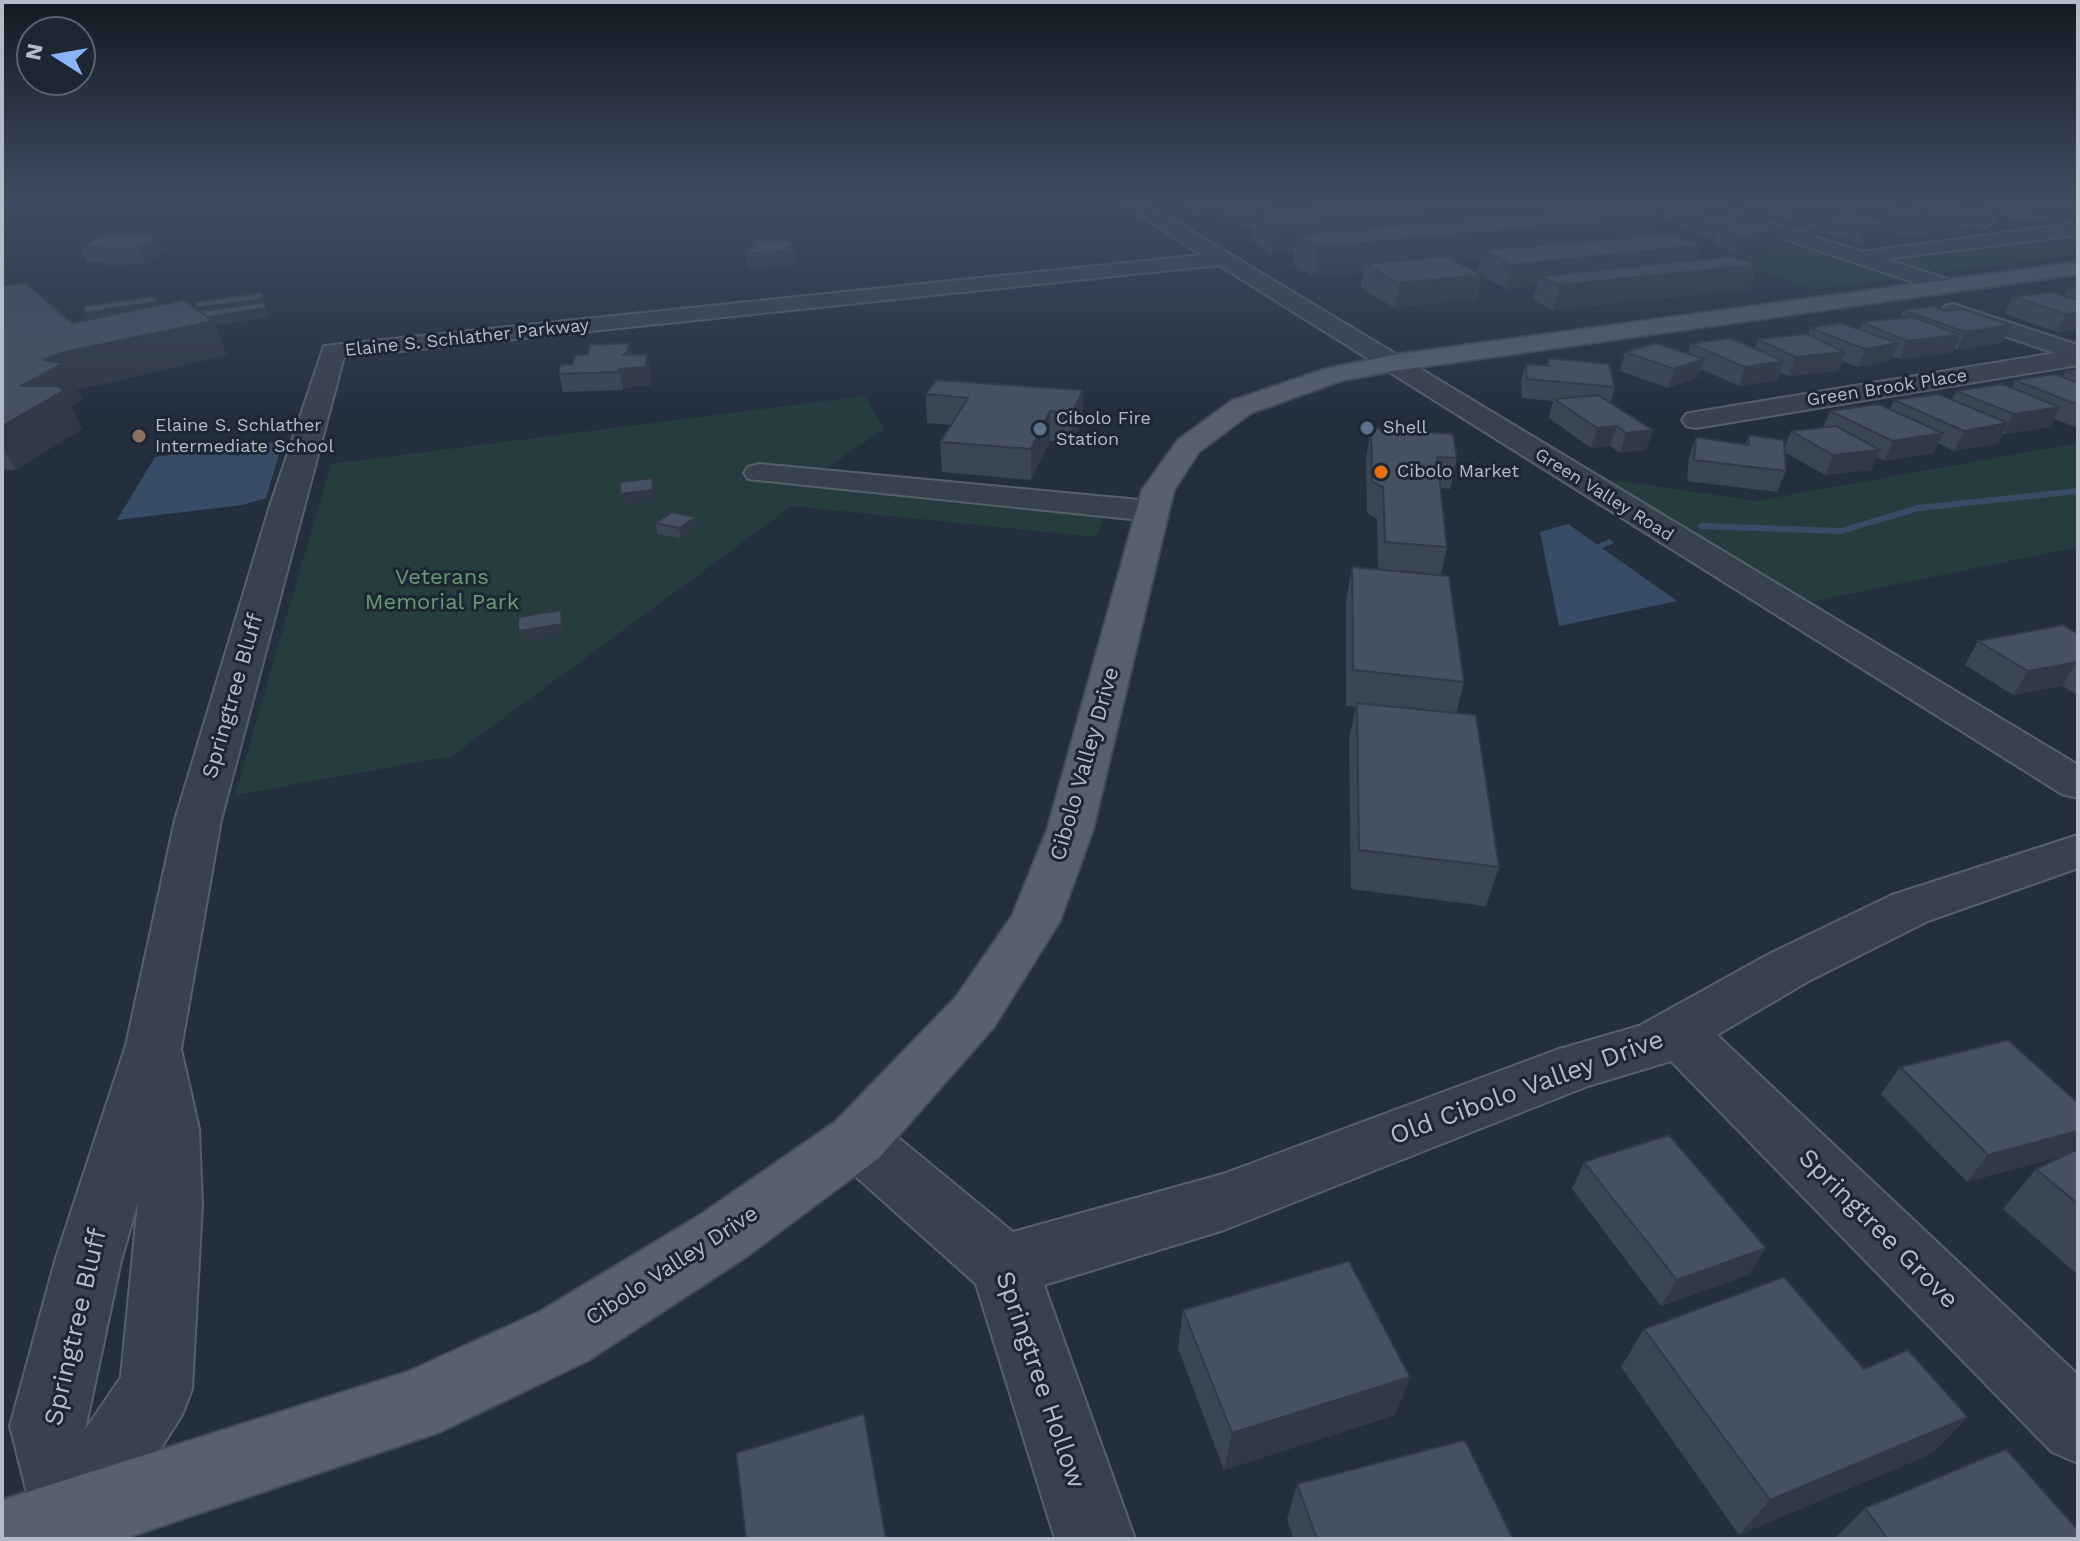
<!DOCTYPE html>
<style>
body{margin:0}
#map{position:relative;width:2080px;height:1541px;overflow:hidden;background:#242f3e;font-family:"Work Sans",sans-serif}
canvas{display:block}
.frame{position:absolute;inset:0;border:4px solid #b4bcc9;pointer-events:none}
.north{position:absolute;left:16px;top:16px;width:80px;height:80px;box-sizing:border-box;background:#1d2633;border:2px solid #59626f;border-radius:50%;rotate:281deg;font-size:22px;font-weight:700;line-height:32px;text-align:center;color:#b4bcc9}
.north::after{content:'';display:block;margin:auto;width:28px;height:36px;background:#8ab4f8;clip-path:polygon(50% 0,100% 100%,50% 72%,0 100%)}
</style>
<div id="map">
<canvas width="2080" height="1541"></canvas>
<div class="frame"></div>
<div class="north">N</div>
</div>
<script>
const context = document.querySelector('canvas').getContext('2d');
context.lineJoin = 'round';
function fillPath(path, color) {
  context.fillStyle = color;
  context.fill(path, 'evenodd');
}
function poly(rows) {
  const path = new Path2D();
  for (const r of rows) {
    path.moveTo(r[0], r[1]);
    for (let i = 2; i < r.length; i += 2) path.lineTo(r[i], r[i + 1]);
  }
  return path;
}
function trace(path, color, width, dash) {
  context.strokeStyle = color;
  context.lineWidth = width;
  context.lineCap = dash ? 'butt' : 'round';
  context.setLineDash(dash || []);
  context.stroke(path);
}
function drawText(font, color, halo, rows, align = 'center') {
  context.font = font + ' "Work Sans",sans-serif';
  context.lineWidth = 6;
  context.setLineDash([]);
  context.textBaseline = 'middle';
  context.strokeStyle = halo;
  context.fillStyle = color;
  for (const [text, x, y, turn = 0] of rows) {
    context.save();
    context.translate(x, y);
    context.rotate((+turn || 0) * Math.PI / 180);
    context.textAlign = isNaN(turn) ? turn : align;
    if (halo) context.strokeText(text, 0, 0);
    context.fillText(text, 0, 0);
    context.restore();
  }
}
const green = poly([
 [2078,235,2078,254,1814,290,1717,255,1802,245,1853,261],
 [865,396,884,429,819,473,1112,498,1096,537,792,506,452,756,235,795,331,464],
 [2078,443,2078,547,1800,604,1600,478,1756,501]
]);
const water = poly([
 [283,441,266,498,242,505,117,520,155,457],
 [1568,524,1677,601,1559,626,1540,532]
]);
const stream = poly([
 [2078,488,2078,494,1919,511,1841,534,1701,529,1697,526,1701,523,1841,528,1918,505,2078,488],
 [1609,539,1614,542,1612,544,1588,554,1582,554,1580,552,1609,539]
]);
const minor = poly([
 [1123,203,1145,203,2078,765,2078,798,2062,794,1219,265,344,357,221,820,181,1049,199,1129,202,1205,192,1389,182,1415,103,1539,42,1539,33,1517,10,1426,55,1261,126,1045,175,820,269,509,324,346,1202,255,1123,203],
 [138,1202,121,1377,85,1430,121,1261,138,1202],
 [1685,203,1713,203,1862,252,2078,223,2078,235,1885,259,1954,281,1957,286,1954,291,1946,293,1688,207,1685,203],
 [1912,203,1943,203,1993,217,1995,221,1986,227,1915,207,1912,203],
 [1953,304,2078,345,2078,365,1696,428,1686,426,1682,420,1686,414,1696,412,2055,353,1945,316,1942,311,1945,306,1953,304],
 [759,464,1150,501,1161,504,1166,511,1161,518,1150,521,748,479,744,473,748,467,759,464],
 [2078,835,2078,868,1928,921,1807,982,1717,1035,2078,1375,2078,1463,2052,1452,1671,1061,1588,1086,1224,1230,1044,1285,1135,1539,1055,1539,976,1284,835,1158,827,1140,835,1122,857,1114,879,1122,1013,1232,1223,1174,1556,1050,1639,1026,1769,954,1892,895,2078,835]
]);
const major = poly([
 [2078,262,2078,274,1393,371,1340,381,1251,413,1199,452,1174,490,1093,830,1060,921,994,1027,879,1158,746,1257,589,1360,440,1432,123,1539,2,1539,2,1500,407,1372,539,1312,700,1215,835,1122,956,997,1012,916,1047,830,1142,490,1178,440,1231,401,1325,369,1393,355,2078,262]
]);
const wall = poly([
 [1180,203,1271,203,1271,211,1280,210,1280,208,1313,208,1313,203,1674,203,1753,221,1753,223,1779,246,1732,252,1713,242,1714,239,1707,239,1685,230,1686,228,1662,220,1662,218,1657,235,1702,245,1698,259,1757,265,1749,289,1553,310,1533,300,1537,286,1506,289,1482,276,1477,299,1395,308,1361,288,1363,272,1313,277,1293,265,1294,252,1272,254,1252,241,1254,227,1223,224,1224,213,1200,217,1180,210],
 [1480,261,1477,272,1459,263],
 [1742,203,1904,203,1901,209,1912,211,1914,207,1939,204,1967,229,1943,232,1935,229,1933,234,1908,236,1891,232,1889,238,1858,243,1809,228,1811,220,1792,222,1765,214,1766,212,1742,205],
 [1834,208,1857,215,1833,213],
 [1884,212,1880,220,1858,215],
 [1984,203,2078,203,2066,216,2057,214,2055,218,2026,222,1981,209],
 [99,237,166,251,145,264,106,265,105,263,87,263,80,248],
 [751,241,796,247,797,262,792,263,793,266,751,270,748,265,745,249,752,249],
 [2,286,72,323,159,305,197,309,261,293,269,317,215,325,227,355,77,390,82,399,71,406,82,429,15,470,2,469],
 [2078,287,2078,329,2057,332,2005,314,2013,297,2064,295,2067,289],
 [1903,310,1947,311,2011,325,2002,343,1957,350,1954,349,1952,353,1900,359,1892,356,1890,361,1858,367,1842,361,1838,371,1788,376,1780,372,1777,380,1739,386,1701,369,1698,377,1668,388,1620,371,1625,352,1688,354,1691,344,1754,348,1758,339,1808,335,1810,328,1859,329,1862,322,1900,318],
 [629,343,632,355,651,372,650,386,623,388,623,390,563,392,559,374,588,354],
 [1548,358,1615,387,1611,403,1653,430,1646,450,1620,453,1610,446,1591,448,1549,418,1553,401,1522,398,1521,382,1526,364,1546,366],
 [2078,370,2078,428,2054,419,2050,427,2003,434,1998,443,1954,451,1938,443,1934,453,1884,461,1877,457,1871,470,1825,475,1784,452,1786,471,1777,492,1687,481,1689,457,1696,437,1745,445,1749,435,1784,448,1791,431,1823,427,1830,411,1890,409,1894,400,1952,400,1956,391,2011,388,2015,380,2063,377,2066,371],
 [1083,390,1082,419,1072,442,1050,441,1031,480,942,472,940,442,951,425,927,423,926,394],
 [1371,428,1457,458,1450,489,1441,488,1447,547,1441,575,1464,682,1456,713,1499,867,1486,906,1351,889,1349,740,1356,707,1346,706,1346,601,1352,567,1378,569,1377,519,1367,513,1366,458],
 [655,523,698,528,681,539,658,534],
 [2078,634,2078,695,2062,686,2013,695,1965,665,1978,641],
 [1900,1067,2078,1103,2078,1275,2003,1209,2036,1169,2065,1155,1967,1182,1881,1094],
 [1584,1162,1766,1248,1748,1275,1661,1306,1572,1189],
 [1183,1310,1410,1377,1395,1415,1224,1470,1178,1348],
 [1644,1329,1864,1369,1968,1417,1931,1454,1739,1535,1621,1367],
 [1297,1484,1513,1539,1294,1539,1287,1520],
 [1865,1508,2078,1539,1834,1539]
]);
const shadedWall = poly([
 [321,203,386,203,323,208],
 [1201,203,1239,203,1224,209,1224,213,1200,217],
 [1268,203,1271,203,1270,215,1257,213],
 [1547,203,1609,203,1605,221,1654,217,1656,211,1665,211,1654,245,1482,250,1480,261,1377,271,1365,264,1363,272,1313,277,1317,247,1296,235,1294,252,1272,254,1275,225],
 [1862,203,1904,203,1901,210,1858,215],
 [2072,203,2078,203,2078,215,2066,216],
 [1836,204,1831,218,1814,213,1811,220,1792,222,1797,208],
 [2062,204,2055,218,2026,222,2033,207],
 [1721,210,1717,224,1753,221,1748,235,1784,231,1779,246,1732,252,1737,236,1718,226,1714,239,1707,239,1712,224,1690,215,1685,228,1690,214],
 [1974,214,1967,229,1943,232,1949,217],
 [1939,219,1933,234,1908,236,1914,221],
 [1895,223,1889,238,1858,243,1863,228],
 [160,236,166,251,145,264,138,248],
 [1702,245,1695,268,1539,276,1537,286,1506,289,1512,265],
 [796,247,797,262,792,263,793,266,751,270,748,254],
 [1757,265,1749,289,1553,310,1559,285],
 [1482,275,1477,299,1395,308,1399,283],
 [155,296,160,310,89,321,85,313],
 [263,299,269,317,215,325,227,355,77,390,82,399,71,406,82,429,15,470,2,445,2,426,21,386,43,360,61,353,200,317,196,308],
 [2078,313,2078,329,2057,332,2066,314],
 [2011,325,2002,343,1957,350,1965,332],
 [1960,335,1952,353,1900,359,1907,341],
 [629,343,633,361,647,354,651,372,650,386,623,388,623,390,619,372,623,355],
 [1898,343,1890,361,1858,367,1865,349],
 [1845,352,1838,371,1788,376,1795,357],
 [1704,359,1698,377,1668,388,1674,369],
 [1784,361,1777,380,1739,386,1745,367],
 [1083,390,1082,419,1072,442,1072,413],
 [2060,407,2050,427,2004,434,2014,414],
 [1050,411,1050,441,1031,480,1031,449],
 [2008,423,1998,443,1954,451,1964,431],
 [1617,426,1610,446,1591,448,1597,428],
 [1653,430,1646,450,1620,453,1626,433],
 [1943,433,1934,453,1884,461,1893,441],
 [1880,450,1871,470,1825,475,1833,455],
 [652,478,655,501,623,505,620,494],
 [696,517,698,528,681,539,679,528],
 [561,610,564,622,565,635,522,643,518,631],
 [2077,661,2062,686,2013,695,2028,671],
 [2078,1131,2078,1152,1967,1182,1988,1155],
 [1766,1248,1748,1275,1661,1306,1677,1280],
 [1410,1377,1395,1415,1224,1470,1232,1433],
 [1968,1417,1931,1454,1739,1535,1770,1500]
]);
const building = poly([
 [1232,203,1268,203,1257,213,1224,209,1232,203],
 [1328,203,1362,203,1363,204,1334,206,1328,203],
 [1371,203,1547,203,1275,225,1255,212,1371,203],
 [1636,203,1674,203,1678,205,1666,206,1665,211,1656,211,1636,203],
 [1689,203,1699,203,1721,210,1690,214,1666,206,1689,203],
 [1782,203,1836,203,1836,204,1797,208,1782,203],
 [2019,203,2060,203,2062,204,2033,207,2019,203],
 [1631,204,1663,216,1317,247,1296,235,1631,204],
 [1939,204,1974,214,1949,217,1914,207,1939,204],
 [1311,207,1312,208,1283,210,1280,208,1311,207],
 [1903,209,1939,219,1914,221,1882,215,1890,213,1884,211,1903,209],
 [1848,212,1895,223,1863,228,1814,213,1848,212],
 [1731,213,1753,221,1712,224,1690,215,1731,213],
 [1756,222,1784,231,1737,236,1718,226,1756,222],
 [1672,234,1702,245,1512,265,1482,250,1672,234],
 [160,236,138,248,98,249,102,247,80,248,99,237,160,236],
 [787,240,796,247,789,247,791,250,748,254,745,249,755,248,751,241,787,240],
 [1445,256,1482,275,1399,283,1365,264,1445,256],
 [1733,256,1757,265,1559,285,1539,276,1733,256],
 [25,282,72,323,184,300,213,321,61,353,43,360,64,363,21,386,59,386,63,391,2,426,2,286,25,282],
 [2078,287,2078,292,2067,289,2078,287],
 [2053,292,2078,300,2078,313,2066,314,2013,297,2053,292],
 [261,293,263,299,196,308,195,302,261,293],
 [155,296,156,302,85,313,84,306,155,296],
 [264,302,266,308,208,317,200,311,264,302],
 [154,306,96,316,96,318,93,318,93,315,154,306],
 [1932,306,1947,311,1962,309,2011,325,1965,332,1903,310,1932,306],
 [134,310,96,318,96,316,134,310],
 [1913,317,1960,335,1907,341,1862,322,1913,317],
 [1841,323,1898,343,1865,349,1810,328,1841,323],
 [1807,334,1845,352,1795,357,1758,339,1807,334],
 [1730,338,1784,361,1745,367,1691,344,1730,338],
 [629,343,627,353,623,355,647,354,646,367,619,369,619,372,559,374,560,365,573,364,575,355,588,354,590,345,629,343],
 [1656,343,1704,359,1674,369,1625,352,1656,343],
 [1548,358,1609,364,1615,387,1527,379,1526,364,1549,366,1548,358],
 [2078,370,2078,376,2066,371,2078,370],
 [2054,374,2078,383,2078,405,2015,380,2054,374],
 [936,380,1083,390,1072,413,1050,411,1031,449,940,442,968,398,926,394,936,380],
 [2002,384,2060,407,2014,414,1956,391,2002,384],
 [1938,394,2008,423,1964,431,1894,400,1938,394],
 [1598,395,1653,430,1626,433,1617,426,1597,428,1554,399,1598,395],
 [1878,404,1943,433,1893,441,1830,411,1878,404],
 [1836,426,1880,450,1833,455,1791,431,1836,426],
 [1371,428,1453,434,1457,458,1437,457,1447,547,1385,542,1383,487,1372,482,1371,428],
 [1749,435,1784,440,1786,471,1694,460,1696,437,1749,445,1749,435],
 [652,478,653,490,620,494,620,482,652,478],
 [672,512,696,517,679,528,655,523,672,512],
 [1352,567,1449,576,1464,682,1353,670,1352,567],
 [561,610,562,624,518,631,518,617,561,610],
 [2063,625,2078,634,2078,662,2028,671,1978,641,2063,625],
 [1357,703,1476,715,1499,867,1359,850,1357,703],
 [2008,1040,2078,1103,2078,1131,1988,1155,1900,1067,2008,1040],
 [1669,1135,1766,1248,1677,1280,1584,1162,1669,1135],
 [2078,1149,2078,1204,2036,1169,2078,1149],
 [1349,1261,1410,1377,1232,1433,1183,1310,1349,1261],
 [1784,1277,1864,1369,1908,1350,1968,1417,1770,1500,1644,1329,1784,1277],
 [864,1414,886,1539,746,1539,736,1453,864,1414],
 [1465,1440,1513,1539,1317,1539,1297,1484,1465,1440],
 [2006,1449,2078,1530,2078,1539,1888,1539,1865,1508,2006,1449]
]);
const markers = [
 [1367,428,8,"#5c6f8a"],
 [1040,429,8,"#5c6f8a"],
 [139,436,8,"#8d6e63"],
 [1381,472,8,"#e8710a"]
];
const farStreetnames = [
 ["Elaine S. Schlather Parkway",467,338,-6],
 ["Green Brook Place",1887,388,-9],
 ["Green Valley Road",1604,495,32]
];
const farPoinames = [
 ["Cibolo Fire",1056,419],
 ["Station",1056,440],
 ["Elaine S. Schlather",155,426],
 ["Intermediate School",155,447],
 ["Shell",1383,428],
 ["Cibolo Market",1397,472]
];
const parkNames = [
 ["Veterans",442,578],
 ["Memorial Park",442,603]
];
const streetNames = [
 ["Springtree Bluff",233,696,-74],
 ["Cibolo Valley Drive",1085,764,-74],
 ["Cibolo Valley Drive",672,1266,-33]
];
const nearStreetnames = [
 ["Old Cibolo Valley Drive",1527,1088,-20],
 ["Springtree Grove",1878,1229,45],
 ["Springtree Bluff",76,1327,-77],
 ["Springtree Hollow",1040,1380,71]
];
fillPath(green, '#263c3f');
fillPath(water, '#394c67');
fillPath(stream, '#394c67');
trace(minor, '#565f6c', 4);
trace(major, '#414a57', 4);
fillPath(minor, '#38414e');
fillPath(major, '#56606e');
fillPath(wall, '#3b4654');
fillPath(shadedWall, '#303945');
fillPath(building, '#455162');
trace(building, '#303945', 2);
const sky = context.createLinearGradient(0, 0, 0, 419);
sky.addColorStop(0, '#141a22');
sky.addColorStop(0.48, '#3f4d63');
sky.addColorStop(1, '#3f4d6300');
context.fillStyle = sky;
context.fillRect(0, 0, 2080, 419);
for (const [x, y, r, color] of markers) {
  const dot = new Path2D();
  dot.arc(x, y, r, 0, 2 * Math.PI);
  context.fillStyle = color;
  context.fill(dot);
  trace(dot, '#1d2633', 3);
}
drawText('18px', '#b4bcc9', '#1d2633', farStreetnames);
drawText('18px', '#b4bcc9', '#1d2633', farPoinames, 'left');
drawText('22px', '#6b9a76', '#1d2633', parkNames);
drawText('22px', '#b4bcc9', '#1d2633', streetNames);
drawText('26px', '#b4bcc9', '#1d2633', nearStreetnames);
</script>
